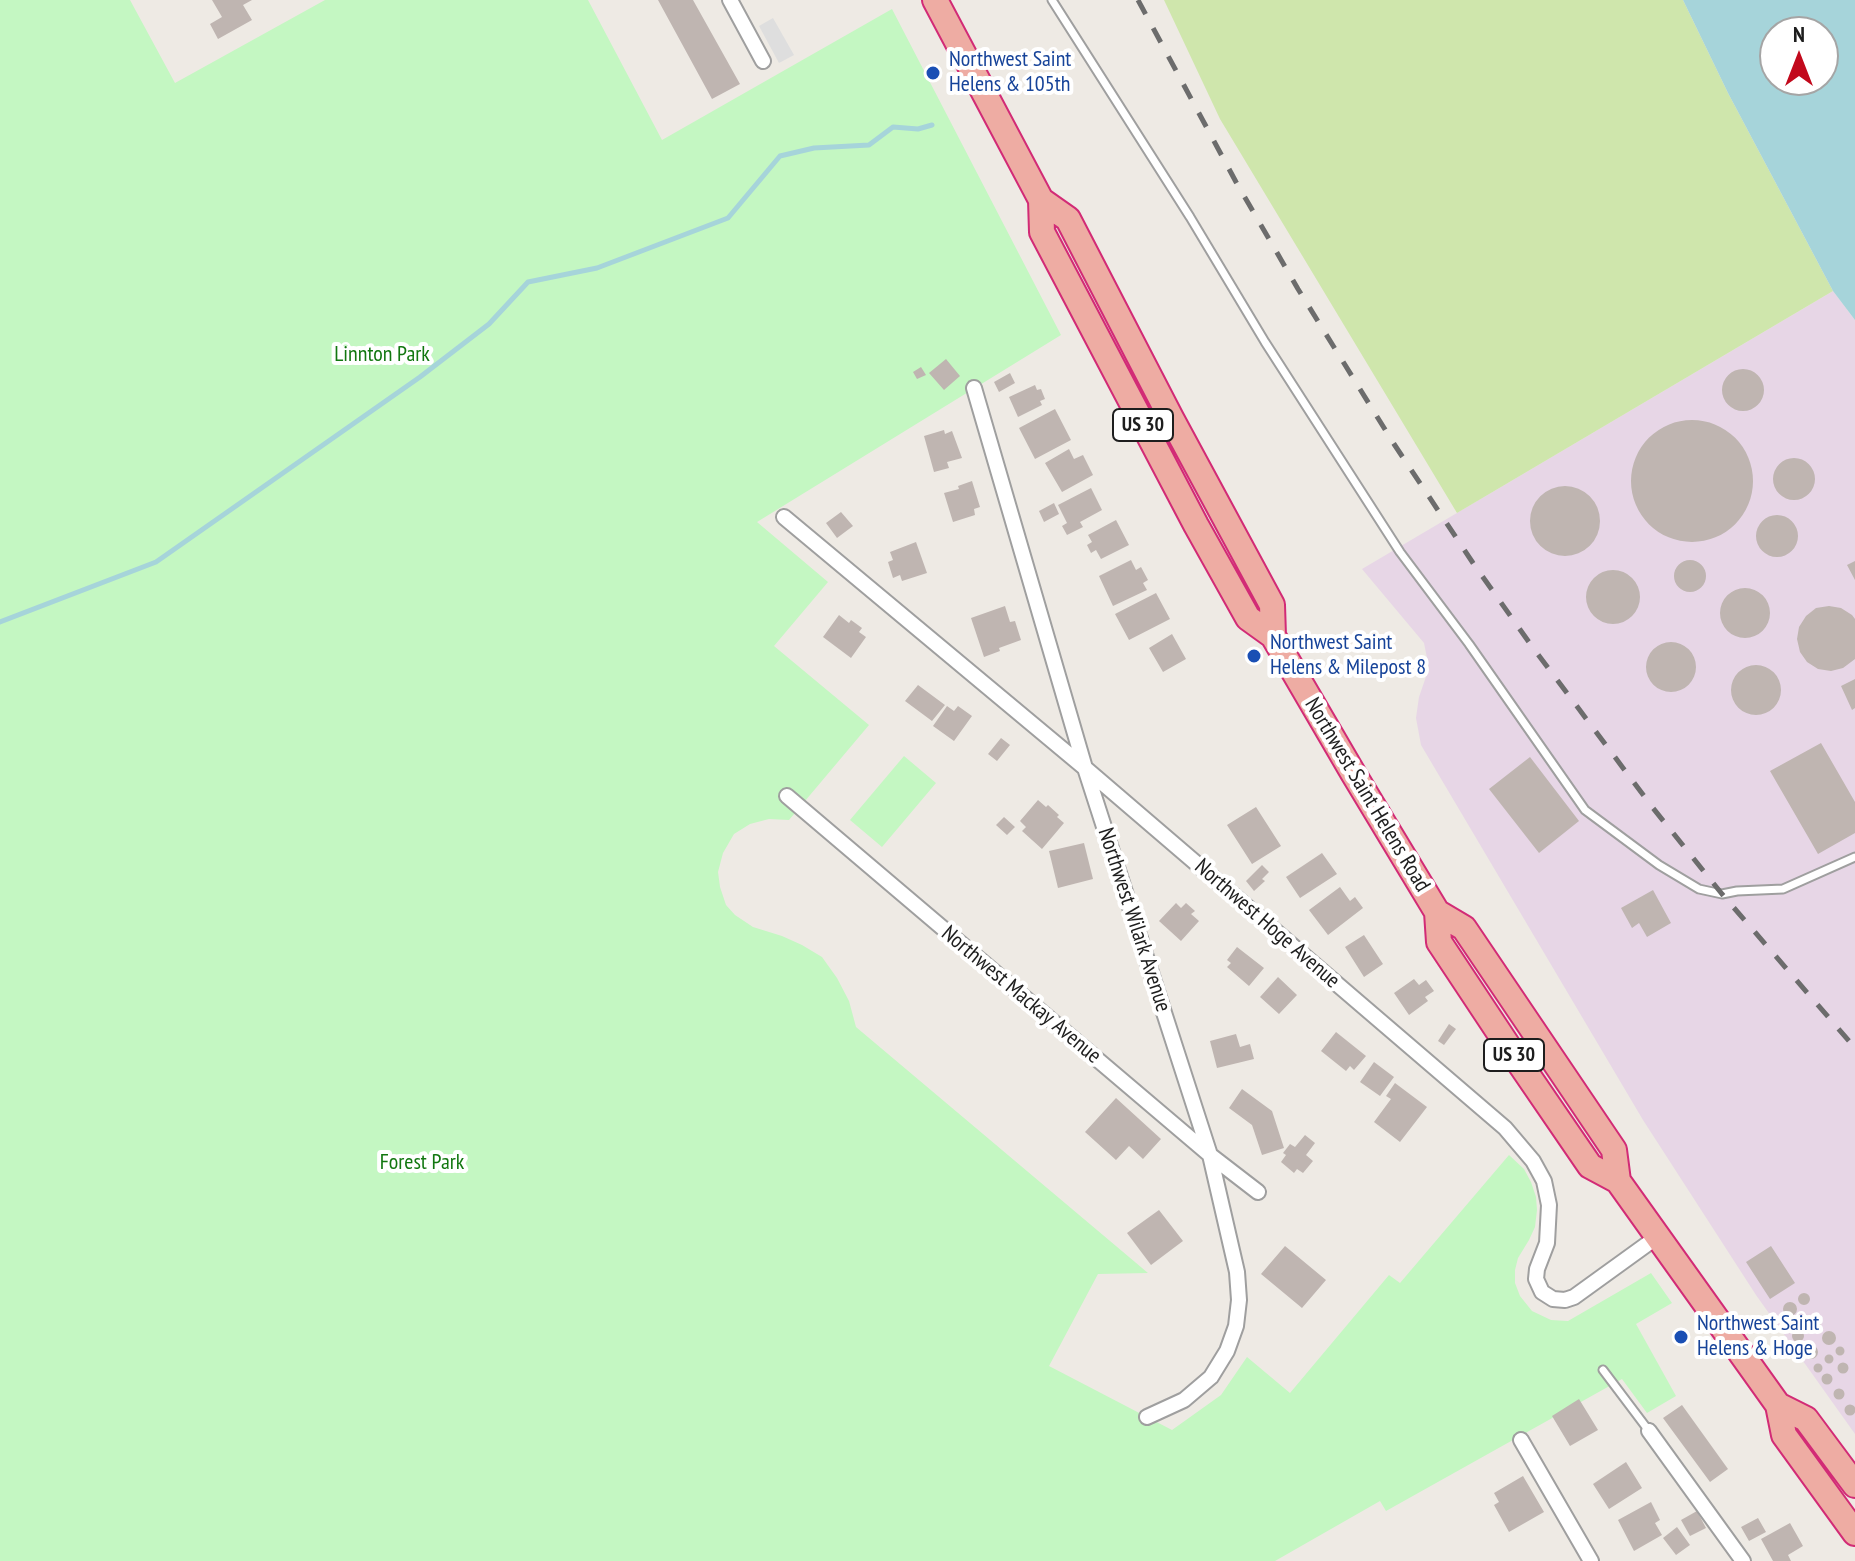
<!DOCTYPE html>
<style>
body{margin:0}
#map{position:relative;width:1855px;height:1561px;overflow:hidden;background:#eeeae4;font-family:"PT Sans Narrow",sans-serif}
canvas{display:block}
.north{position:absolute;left:1759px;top:16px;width:80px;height:80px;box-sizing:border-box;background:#fff;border:2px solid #a5a5a5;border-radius:50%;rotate:0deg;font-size:22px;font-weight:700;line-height:32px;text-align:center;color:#1e1e1e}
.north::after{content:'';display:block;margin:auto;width:28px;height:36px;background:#c2091c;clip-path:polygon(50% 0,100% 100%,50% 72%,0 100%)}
</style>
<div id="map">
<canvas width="1855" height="1561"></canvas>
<div class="north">N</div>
</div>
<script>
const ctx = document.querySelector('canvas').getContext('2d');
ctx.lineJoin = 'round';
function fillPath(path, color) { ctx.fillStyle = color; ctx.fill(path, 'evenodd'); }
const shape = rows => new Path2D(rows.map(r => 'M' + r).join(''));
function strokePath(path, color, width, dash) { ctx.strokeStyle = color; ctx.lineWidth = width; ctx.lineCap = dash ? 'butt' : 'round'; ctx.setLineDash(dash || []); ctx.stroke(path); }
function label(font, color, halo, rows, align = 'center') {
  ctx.font = font + ' "PT Sans Narrow",sans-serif'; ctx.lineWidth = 8; ctx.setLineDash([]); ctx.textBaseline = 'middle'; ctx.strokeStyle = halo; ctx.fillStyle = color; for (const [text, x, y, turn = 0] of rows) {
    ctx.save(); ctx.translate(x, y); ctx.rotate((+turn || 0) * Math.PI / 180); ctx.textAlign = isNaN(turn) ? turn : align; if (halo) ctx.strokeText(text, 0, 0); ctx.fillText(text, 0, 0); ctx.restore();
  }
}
fillPath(shape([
 [1833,291,1855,320,1855,1434,1756,1295,1643,1120,1421,745,1416,718,1419,697,1429,668,1424,643,1362,569]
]), '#e7d6e6');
fillPath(shape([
 [1164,0,1683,0,1728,93,1833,291,1457,513,1220,119]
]), '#cfe6ac');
fillPath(shape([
 [0,0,130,0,175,83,325,0,588,0,662,140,892,9,1061,335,757,522,828,582,774,646,869,725,789,820,769,819,750,824,734,834,723,853,718,872,720,887,726,905,735,915,753,927,782,936,802,945,822,957,837,978,849,1001,856,1027,1148,1273,1098,1274,1049,1366,1172,1430,1221,1395,1247,1357,1290,1393,1389,1275,1400,1283,1509,1155,1524,1169,1531,1182,1536,1197,1537,1210,1535,1227,1529,1240,1518,1258,1515,1270,1515,1283,1520,1296,1532,1311,1551,1320,1568,1321,1651,1273,1672,1303,1636,1324,1676,1396,1647,1413,1622,1379,1386,1511,1380,1501,1275,1561,0,1561],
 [904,756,936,783,882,847,850,820]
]), '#c4f7c2');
fillPath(shape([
 [773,18,794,55,779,63,759,26]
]), '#dedede');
fillPath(shape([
 [1683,0,1855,0,1855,320,1833,291,1728,93],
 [1775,32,1823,32,1823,80,1775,80]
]), '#a6d4da');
strokePath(shape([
 [0,622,156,562,420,377,489,324,528,282,597,268,728,218,780,156,814,148,869,145,893,127,918,129,932,125]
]), '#a6d4da', 5);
fillPath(shape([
 [212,0,252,0,243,5,252,20,218,39,210,24,222,17],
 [658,0,693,0,740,84,712,99],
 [946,359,960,376,944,390,929,373],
 [921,367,926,375,917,379,913,372],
 '1722 390a21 21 0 1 1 42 0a21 21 0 1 1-42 0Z',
 [1010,373,1015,383,999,392,994,382],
 [1035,385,1037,390,1041,389,1045,399,1040,401,1042,405,1018,417,1009,397],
 [1055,409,1071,440,1035,459,1019,428],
 '1631 481a61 61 0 1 1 122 0a61 61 0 1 1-122 0Z',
 [944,430,945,434,952,431,962,458,947,462,949,468,934,472,924,436],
 [1069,449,1074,459,1083,455,1093,475,1062,492,1045,463],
 '1773 479a21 21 0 1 1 42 0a21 21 0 1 1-42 0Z',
 [972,481,980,507,974,509,975,515,953,522,944,493,959,489,958,486],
 '1530 521a35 35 0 1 1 70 0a35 35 0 1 1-70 0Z',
 [1091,488,1102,510,1080,522,1083,527,1067,535,1062,526,1067,523,1058,505],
 [1054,503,1059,514,1044,522,1039,511],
 [841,512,853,526,837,538,826,523],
 '1756 536a21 21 0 1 1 42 0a21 21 0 1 1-42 0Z',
 [1116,520,1129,545,1101,559,1096,550,1091,553,1087,545,1092,542,1088,535],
 [916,542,927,573,902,581,900,575,893,578,888,562,893,560,890,552],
 '1674 576a16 16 0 1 1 32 0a16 16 0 1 1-32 0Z',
 [1131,560,1136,570,1141,567,1148,580,1143,583,1147,590,1113,606,1099,576],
 [1855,561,1855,580,1847,565],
 '1586 597a27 27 0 1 1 54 0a27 27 0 1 1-54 0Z',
 '1720 613a25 25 0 1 1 50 0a25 25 0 1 1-50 0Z',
 [1156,593,1170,619,1129,640,1115,614],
 [1005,606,1010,622,1015,621,1021,640,999,648,1000,651,984,657,971,618],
 [1829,606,1841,608,1852,615,1855,619,1855,659,1843,668,1831,671,1818,669,1807,662,1800,652,1797,639,1799,627,1806,616,1816,608],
 [839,615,849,623,851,620,862,628,859,632,866,637,851,658,823,637],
 [1172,634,1186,659,1163,672,1149,648],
 '1646 667a25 25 0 1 1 50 0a25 25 0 1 1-50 0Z',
 '1731 690a25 25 0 1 1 50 0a25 25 0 1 1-50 0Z',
 [1855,679,1855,708,1852,710,1841,686],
 [918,685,945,705,932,721,905,701],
 [947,706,954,711,958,706,972,716,954,741,933,726],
 [1001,738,1010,745,997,761,988,754],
 [1821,743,1855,802,1855,833,1818,854,1770,771],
 [1530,757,1579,821,1539,853,1489,789],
 [1038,800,1046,807,1048,805,1059,815,1057,817,1064,823,1042,849,1022,831,1026,827,1020,821],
 [1256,807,1281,846,1252,864,1227,825],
 [1004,817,1015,827,1007,835,996,825],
 [1084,843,1093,879,1058,888,1049,851],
 [1322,853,1337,874,1300,898,1286,877],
 [1262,865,1269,872,1262,879,1265,881,1254,891,1246,881],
 [1340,887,1350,901,1355,897,1363,908,1328,935,1309,910],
 [1653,890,1671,923,1647,937,1639,923,1632,928,1621,908],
 [1176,903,1181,908,1186,903,1195,911,1191,914,1199,921,1181,941,1159,921],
 [1364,935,1383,964,1364,977,1345,947],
 [1237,947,1264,968,1249,986,1227,967,1231,963,1227,960],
 [1278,977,1297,995,1279,1014,1260,997],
 [1414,979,1419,985,1426,980,1434,991,1425,997,1428,1001,1409,1015,1394,993],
 [1449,1024,1456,1029,1444,1045,1438,1041],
 [1336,1032,1366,1056,1354,1070,1350,1066,1346,1071,1321,1051],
 [1236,1034,1240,1047,1250,1044,1254,1059,1217,1068,1210,1041],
 [1374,1062,1394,1077,1380,1096,1360,1082],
 [1395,1083,1427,1107,1400,1142,1374,1122,1391,1099,1386,1096],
 [1242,1089,1272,1111,1284,1148,1262,1155,1252,1125,1229,1108],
 [1116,1098,1161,1139,1143,1159,1129,1146,1116,1160,1085,1132],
 [1305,1135,1315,1143,1306,1155,1313,1161,1303,1173,1297,1169,1294,1173,1281,1162,1286,1155,1283,1153,1290,1144,1295,1147],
 [1159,1210,1183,1241,1151,1265,1127,1233],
 [1285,1246,1326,1280,1302,1308,1261,1274],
 [1771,1246,1795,1283,1770,1299,1746,1262],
 '1798 1299a6 6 0 1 1 12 0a6 6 0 1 1-12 0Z',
 '1783 1309a7 7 0 1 1 14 0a7 7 0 1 1-14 0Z',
 '1809 1324a6 6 0 1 1 12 0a6 6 0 1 1-12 0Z',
 '1792 1336a6 6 0 1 1 12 0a6 6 0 1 1-12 0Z',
 '1822 1338a7 7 0 1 1 14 0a7 7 0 1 1-14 0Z',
 '1804 1352a7 7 0 1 1 14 0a7 7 0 1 1-14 0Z',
 '1835.5 1351a4.5 4.5 0 1 1 9 0a4.5 4.5 0 1 1-9 0Z',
 '1824.5 1359a4.5 4.5 0 1 1 9 0a4.5 4.5 0 1 1-9 0Z',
 '1837.5 1368a5.5 5.5 0 1 1 11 0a5.5 5.5 0 1 1-11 0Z',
 '1813.5 1368a4.5 4.5 0 1 1 9 0a4.5 4.5 0 1 1-9 0Z',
 '1821.5 1379a5.5 5.5 0 1 1 11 0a5.5 5.5 0 1 1-11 0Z',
 '1833.5 1394a5.5 5.5 0 1 1 11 0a5.5 5.5 0 1 1-11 0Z',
 [1579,1399,1598,1430,1570,1446,1552,1416],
 '1844.5 1410a5.5 5.5 0 1 1 11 0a5.5 5.5 0 1 1-11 0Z',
 [1682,1405,1728,1469,1710,1482,1663,1418],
 [1626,1462,1642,1488,1609,1509,1593,1484],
 [1523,1476,1544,1512,1509,1532,1494,1505,1499,1502,1494,1493],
 [1651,1502,1660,1520,1655,1523,1662,1535,1634,1551,1618,1520],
 [1697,1511,1706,1528,1690,1536,1681,1520],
 [1758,1518,1766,1532,1749,1541,1741,1527],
 [1790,1523,1803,1546,1788,1555,1791,1561,1773,1561,1761,1539],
 [1677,1527,1690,1545,1676,1555,1663,1538]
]), '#bfb5b1');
const service = shape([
 [1052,0,1190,217,1265,342,1400,552,1469,644,1585,810,1659,865,1699,889,1722,894,1737,891,1783,889,1855,857],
 [1603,1370,1649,1431]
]);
const minor = shape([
 [730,0,763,61],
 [974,388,1085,768,1210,1155,1237,1272,1239,1300,1236,1326,1227,1351,1211,1377,1184,1400,1147,1417],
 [784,517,1085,768,1505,1128,1533,1161,1544,1181,1549,1205,1547,1243,1537,1269,1536,1279,1542,1292,1553,1299,1565,1300,1574,1297,1657,1237],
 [787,796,1210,1155,1258,1192],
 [1649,1431,1743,1561],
 [1521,1440,1591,1561]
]);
const trunk = shape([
 [935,0,1041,200,1068,219,1171,418,1272,605,1273,636],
 [1041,200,1042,232,1196,525,1248,618,1273,636,1353,773,1437,912,1464,928,1614,1150,1618,1181],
 [1437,912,1439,942,1516,1058,1590,1166,1618,1181,1778,1405,1784,1435,1855,1533],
 [1778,1405,1806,1419,1855,1485]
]);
strokePath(service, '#9f9f9f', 11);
strokePath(minor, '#9f9f9f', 18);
strokePath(trunk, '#d22b76', 28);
strokePath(service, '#fff', 7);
strokePath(minor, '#fff', 14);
strokePath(trunk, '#eeaca3', 24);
strokePath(shape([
 [1138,0,1236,182,1298,289,1394,444,1473,563,1531,645,1653,808,1722,894,1855,1048]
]), '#6c6c6c', 5, [16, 16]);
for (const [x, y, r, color] of [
 [933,73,8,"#1a4fb4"],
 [1254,656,8,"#1a4fb4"],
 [1681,1337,8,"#1a4fb4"]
]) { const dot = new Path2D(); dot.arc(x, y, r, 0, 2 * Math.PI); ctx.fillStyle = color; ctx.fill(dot); strokePath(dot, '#fff', 3); }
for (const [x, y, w] of [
 [1143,425,60],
 [1514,1055,60]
]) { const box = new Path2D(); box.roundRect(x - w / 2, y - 16, w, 32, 6); ctx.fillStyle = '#fff'; ctx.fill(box); strokePath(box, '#1e1e1e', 2); }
label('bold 20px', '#1e1e1e', null, [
 ["US 30",1143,425],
 ["US 30",1514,1055]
]);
label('22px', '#164399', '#fff', [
 ["Northwest Saint",949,60],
 ["Helens & 105th",949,85],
 ["Northwest Saint",1270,643],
 ["Helens & Milepost 8",1270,668],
 ["Northwest Saint",1697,1324],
 ["Helens & Hoge",1697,1349]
], 'left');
label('22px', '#127710', '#fff', [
 ["Linnton Park",382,355],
 ["Forest Park",422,1163]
]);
label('22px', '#1e1e1e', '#fff', [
 ["Northwest Saint Helens Road",1367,795,59],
 ["Northwest Wilark Avenue",1134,920,72],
 ["Northwest Hoge Avenue",1267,924,41],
 ["Northwest Mackay Avenue",1021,995,40]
]);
</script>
